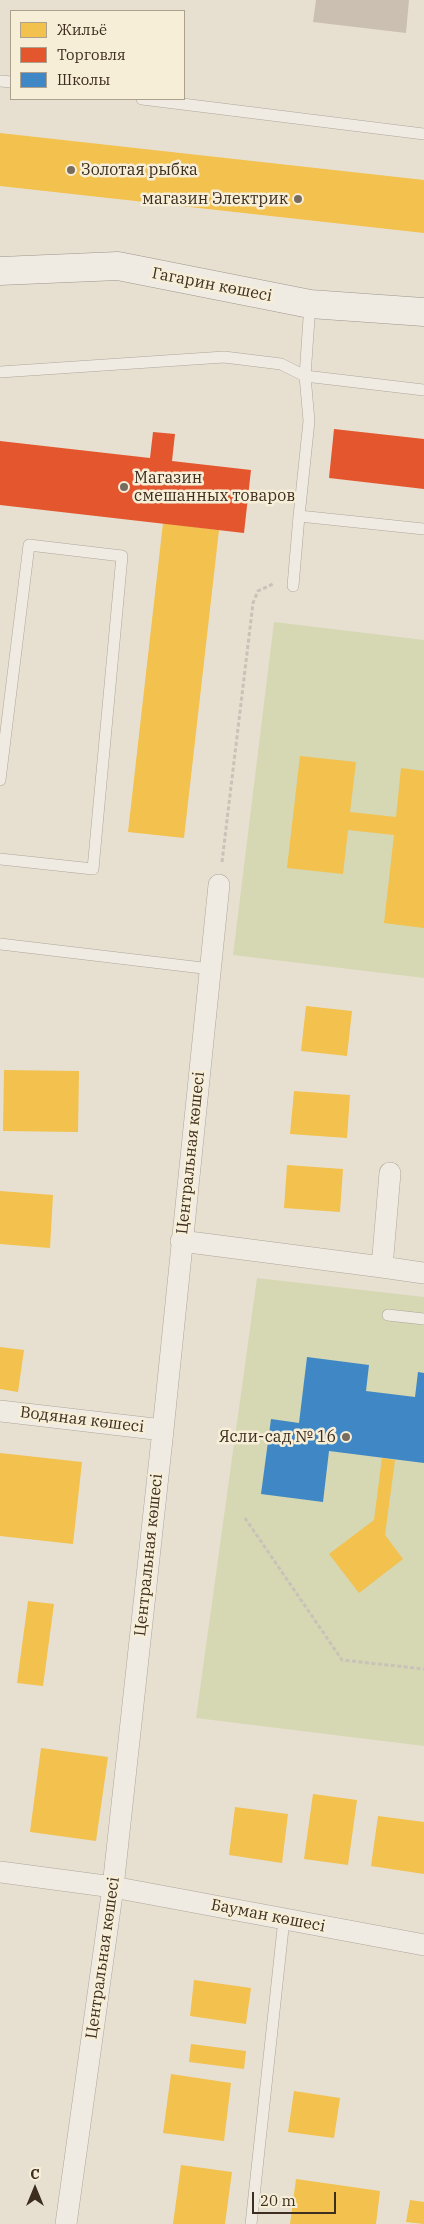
<!DOCTYPE html>
<meta charset="utf-8">
<style>
body{margin:0}
#map{position:relative;width:424px;height:2224px;overflow:hidden;background:#e7e0d1;font-family:"IBM Plex Serif",serif}
canvas{display:block}
.legend{position:absolute;left:10px;top:10px;width:175px;height:90px;box-sizing:border-box;background:#f7eed8;border:1px solid #ada18e;margin:0;padding:6px 9px;list-style:none;font-size:15px;color:#3d2e20}
.legend li{display:flex;align-items:center;gap:10px;height:25px}
.legend b{width:25px;border:1px solid #ada18e}
.north{position:absolute;left:10px;top:2164px;width:50px;height:50px;-webkit-text-stroke:4px #f7eed8;paint-order:stroke;rotate:0deg;font-size:14px;font-weight:700;line-height:20px;text-align:center;color:#3d2e20}
.north::after{content:'';display:block;margin:auto;width:18px;height:22px;background:#3d2e20;clip-path:polygon(50% 0,100% 100%,50% 72%,0 100%)}
.scale{position:absolute;left:252px;top:2192px;width:84px;height:22px;box-sizing:border-box;border:2px solid #3d2e20;border-top:0;padding-left:6px;font-size:15px;line-height:18px;white-space:nowrap;color:#3d2e20;-webkit-text-stroke:4px #f7eed8;paint-order:stroke}
</style>
<div id="map">
<canvas width="424" height="2224"></canvas>
<ul class="legend">
<li><b style="height:14px;background:#f2c14e"></b>Жильё</li>
<li><b style="height:14px;background:#e4572e"></b>Торговля</li>
<li><b style="height:14px;background:#3f88c5"></b>Школы</li>
</ul>
<div class="north">С</div>
<div class="scale">20 m</div>
</div>
<script>
const ctx = document.querySelector('canvas').getContext('2d');
ctx.lineJoin = 'round';
function fillPath(path, color) { ctx.fillStyle = color; ctx.fill(path, 'evenodd'); }
const shape = rows => new Path2D(rows.map(r => 'M' + r).join(''));
function strokePath(path, color, width, dash) { ctx.strokeStyle = color; ctx.lineWidth = width; ctx.lineCap = dash ? 'butt' : 'round'; ctx.setLineDash(dash || []); ctx.stroke(path); }
function label(font, color, halo, rows, align = 'center') {
  ctx.font = font + ' "IBM Plex Serif",serif'; ctx.lineWidth = 5; ctx.setLineDash([]); ctx.textBaseline = 'middle'; ctx.strokeStyle = halo; ctx.fillStyle = color; for (const [text, x, y, turn = 0] of rows) {
    ctx.save(); ctx.translate(x, y); ctx.rotate((+turn || 0) * Math.PI / 180); ctx.textAlign = isNaN(turn) ? turn : align; if (halo) ctx.strokeText(text, 0, 0); ctx.fillText(text, 0, 0); ctx.restore();
  }
}
fillPath(shape([
 [274,622,424,640,424,978,233,955],
 [257,1278,424,1297,424,1746,196,1718]
]), '#d6d7b3');
fillPath(shape([
 [0,133,424,180,424,233,0,186],
 [163,523,219,530,184,838,128,832],
 [300,756,356,762,350,812,396,817,401,768,424,771,424,928,384,923,394,835,348,830,343,874,287,868],
 [306,1006,352,1011,347,1056,301,1051],
 [4,1070,79,1071,78,1132,3,1131],
 [294,1091,350,1095,347,1138,290,1134],
 [287,1165,343,1169,340,1212,284,1208],
 [0,1191,53,1195,50,1248,0,1244],
 [0,1347,24,1350,18,1392,0,1389],
 [0,1453,82,1462,73,1544,0,1536],
 [382,1458,395,1460,385,1535,403,1559,359,1593,329,1554,374,1520],
 [28,1601,54,1604,43,1686,17,1683],
 [41,1748,108,1757,96,1841,30,1832],
 [313,1794,357,1800,348,1865,304,1859],
 [235,1807,288,1814,282,1863,229,1855],
 [378,1816,424,1822,424,1874,371,1866],
 [194,1980,251,1988,246,2024,190,2016],
 [191,2044,246,2051,244,2069,189,2062],
 [171,2074,231,2083,224,2141,163,2133],
 [294,2091,340,2098,334,2138,288,2132],
 [181,2165,232,2172,225,2224,173,2224],
 [296,2179,380,2191,376,2224,290,2224],
 [410,2200,424,2202,424,2224,406,2222]
]), '#f2c14e');
fillPath(shape([
 [334,429,424,439,424,489,329,478],
 [153,432,175,434,172,461,251,470,244,533,0,505,0,441,150,458]
]), '#e4572e');
fillPath(shape([
 [307,1357,369,1365,366,1391,415,1397,418,1372,424,1373,424,1463,329,1451,323,1502,261,1494,271,1419,299,1423]
]), '#3f88c5');
fillPath(shape([
 [316,0,409,0,406,33,313,22]
]), '#cbbfb2');
const lane = shape([
 [0,81,11,82],
 [142,99,424,134],
 [310,304,305,376,309,421,299,516,424,529],
 [0,372,224,357,281,364,305,376,424,390],
 [293,586,299,516],
 [0,780,29,545,122,556,93,869,0,859],
 [0,944,211,969],
 [388,1315,424,1319],
 [251,2224,284,1919]
]);
const street = shape([
 [181,1241,382,1267,390,1173],
 [382,1267,424,1273],
 [0,1411,163,1430],
 [0,1872,113,1887,424,1945],
 [66,2224,113,1887,163,1430,219,885]
]);
const secondary = shape([
 [0,271,118,266,310,304,424,312]
]);
strokePath(lane, '#ada599', 12);
strokePath(street, '#ada599', 22);
strokePath(secondary, '#9c958a', 29);
strokePath(shape([
 [222,862,253,603,258,591,273,584],
 [245,1518,342,1660,424,1669]
]), '#c8c2b9', 3, [4, 2.5]);
strokePath(lane, '#efebe3', 11);
strokePath(street, '#efebe3', 21);
strokePath(secondary, '#efebe3', 28);
for (const [x, y, r, color] of [
 [71,170,5,"#786c5e"],
 [298,199,5,"#786c5e"],
 [124,487,5,"#786c5e"],
 [346,1437,5,"#786c5e"]
]) { const dot = new Path2D(); dot.arc(x, y, r, 0, 2 * Math.PI); ctx.fillStyle = color; ctx.fill(dot); strokePath(dot, '#f7eed8', 2); }
label('16px', '#3d2e20', '#f7eed8', [
 ["Золотая рыбка",81,170],
 ["магазин Электрик",288,199,"right"],
 ["Магазин",134,478],
 ["смешанных товаров",134,496],
 ["Ясли-сад № 16",336,1437,"right"]
], 'left');
label('16px', '#3d2e20', '#f7eed8', [
 ["Гагарин көшесі",212,285,11],
 ["Центральная көшесі",191,1153,-84],
 ["Водяная көшесі",82,1420,7],
 ["Центральная көшесі",149,1555,-84],
 ["Бауман көшесі",268,1916,11],
 ["Центральная көшесі",103,1958,-82]
]);
</script>
